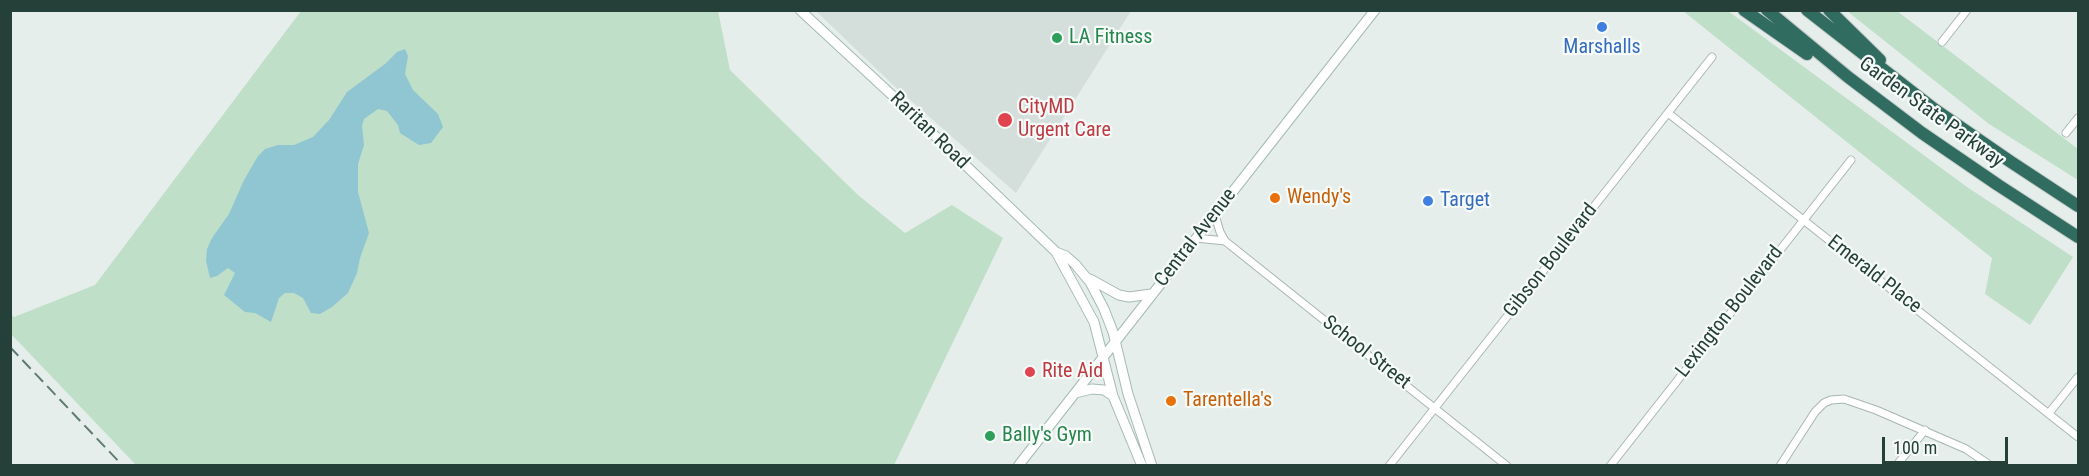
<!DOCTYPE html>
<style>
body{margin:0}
#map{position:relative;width:2089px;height:476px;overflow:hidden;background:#e6eeeb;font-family:"Roboto Condensed",sans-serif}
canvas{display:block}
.frame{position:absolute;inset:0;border:12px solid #254039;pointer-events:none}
.scale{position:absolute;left:1882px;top:437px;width:126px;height:27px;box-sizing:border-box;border:3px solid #254039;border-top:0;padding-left:8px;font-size:18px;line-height:21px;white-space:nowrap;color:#254039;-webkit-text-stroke:4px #f6fbf9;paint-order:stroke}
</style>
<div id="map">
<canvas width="2089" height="476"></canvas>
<div class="frame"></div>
<div class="scale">100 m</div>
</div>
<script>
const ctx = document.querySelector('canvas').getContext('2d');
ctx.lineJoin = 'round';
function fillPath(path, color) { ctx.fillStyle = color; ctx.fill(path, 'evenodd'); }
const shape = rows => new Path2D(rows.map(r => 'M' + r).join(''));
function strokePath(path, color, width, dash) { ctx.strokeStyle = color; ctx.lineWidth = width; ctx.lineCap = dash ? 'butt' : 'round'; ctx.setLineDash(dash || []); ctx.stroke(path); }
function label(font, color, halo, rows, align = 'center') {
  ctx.font = font + ' "Roboto Condensed",sans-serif'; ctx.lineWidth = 4.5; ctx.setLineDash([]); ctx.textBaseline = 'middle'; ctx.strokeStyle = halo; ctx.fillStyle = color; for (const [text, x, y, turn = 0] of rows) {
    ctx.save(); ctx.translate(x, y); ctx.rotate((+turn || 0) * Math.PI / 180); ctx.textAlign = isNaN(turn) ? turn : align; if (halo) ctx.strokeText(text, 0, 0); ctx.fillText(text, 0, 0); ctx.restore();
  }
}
fillPath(shape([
 [816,11,1131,11,1016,193,891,83]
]), '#d4deda');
fillPath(shape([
 [301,11,718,11,730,70,858,195,905,233,952,205,1003,238,894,465,136,465,11,334,10,314,14,317,95,285],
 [1683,11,1728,11,1967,187,2073,257,2030,325,1985,294,1992,258],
 [1847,11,1897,11,2078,149,2078,180,1989,124]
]), '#bfdfc8');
fillPath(shape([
 [405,49,408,56,405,74,413,90,438,114,443,127,431,143,419,145,400,133,398,125,387,111,378,109,364,119,362,126,364,145,358,164,358,192,369,233,360,258,357,273,348,293,332,307,320,314,311,313,303,298,294,293,285,293,279,298,271,322,255,313,245,312,224,295,235,273,228,268,217,276,210,278,206,261,207,249,212,238,229,214,244,180,258,156,265,149,278,145,294,145,313,137,329,120,347,92,385,64,397,52]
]), '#90c6d1');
const street = shape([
 [1942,42,1967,10],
 [1668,113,2078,437],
 [2066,133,2078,118],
 [1215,215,1220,232,1225,241,1507,466],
 [1196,238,1225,241],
 [2049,413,2078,377],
 [1389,466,1712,57],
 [1610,466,1851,160],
 [1780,466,1815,412,1824,403,1831,400,1844,399,1876,410,1966,449,1991,466],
 [1896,466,1925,430]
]);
const secondary = shape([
 [800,10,907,109,1056,252,1094,322,1113,396,1142,466],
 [1056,252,1066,256,1075,264,1090,282,1104,309,1113,332,1128,394,1152,466],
 [1090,279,1119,295,1129,297,1151,294],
 [1075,393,1092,389,1104,390,1113,396],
 [1018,466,1375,10]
]);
const highway = shape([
 [1744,10,1807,54],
 [1767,10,1848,77,1922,133,1998,185,2078,237],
 [1807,10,1934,109,2011,162,2078,206],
 [1829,10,1880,60]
]);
strokePath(street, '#a8b6b2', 9);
strokePath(secondary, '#a4bab3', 11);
strokePath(highway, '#c2cac8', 14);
strokePath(street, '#fff', 7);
strokePath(secondary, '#fff', 9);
strokePath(highway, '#316c61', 12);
strokePath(shape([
 [10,347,123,466]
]), '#607b74', 2, [12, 6]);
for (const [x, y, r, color] of [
 [1602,27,6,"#3f7fe0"],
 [1057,38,6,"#2e9e5b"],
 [1005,120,8,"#e0444e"],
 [1275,198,6,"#e8710a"],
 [1428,201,6,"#3f7fe0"],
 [1030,372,6,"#e0444e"],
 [1171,401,6,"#e8710a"],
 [990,436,6,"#2e9e5b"]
]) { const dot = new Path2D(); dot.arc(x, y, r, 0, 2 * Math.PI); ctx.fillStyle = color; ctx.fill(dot); strokePath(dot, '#f6fbf9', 2); }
label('20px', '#27864d', '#f6fbf9', [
 ["LA Fitness",1069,38],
 ["Bally's Gym",1002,436]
], 'left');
label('20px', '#366cbe', '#f6fbf9', [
 ["Marshalls",1602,48],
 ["Target",1440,201,"left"]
]);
label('20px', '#be3a42', '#f6fbf9', [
 ["CityMD",1018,108],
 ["Urgent Care",1018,131],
 ["Rite Aid",1042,372]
], 'left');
label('20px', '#254039', '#f6fbf9', [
 ["Garden State Parkway",1931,113,36],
 ["Raritan Road",929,131,44],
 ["Central Avenue",1196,238,-52],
 ["Gibson Boulevard",1551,261,-52],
 ["Emerald Place",1874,275,38],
 ["Lexington Boulevard",1730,312,-52],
 ["School Street",1366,353,38]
]);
label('20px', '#c56008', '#f6fbf9', [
 ["Wendy's",1287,198],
 ["Tarentella's",1183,401]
], 'left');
</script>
